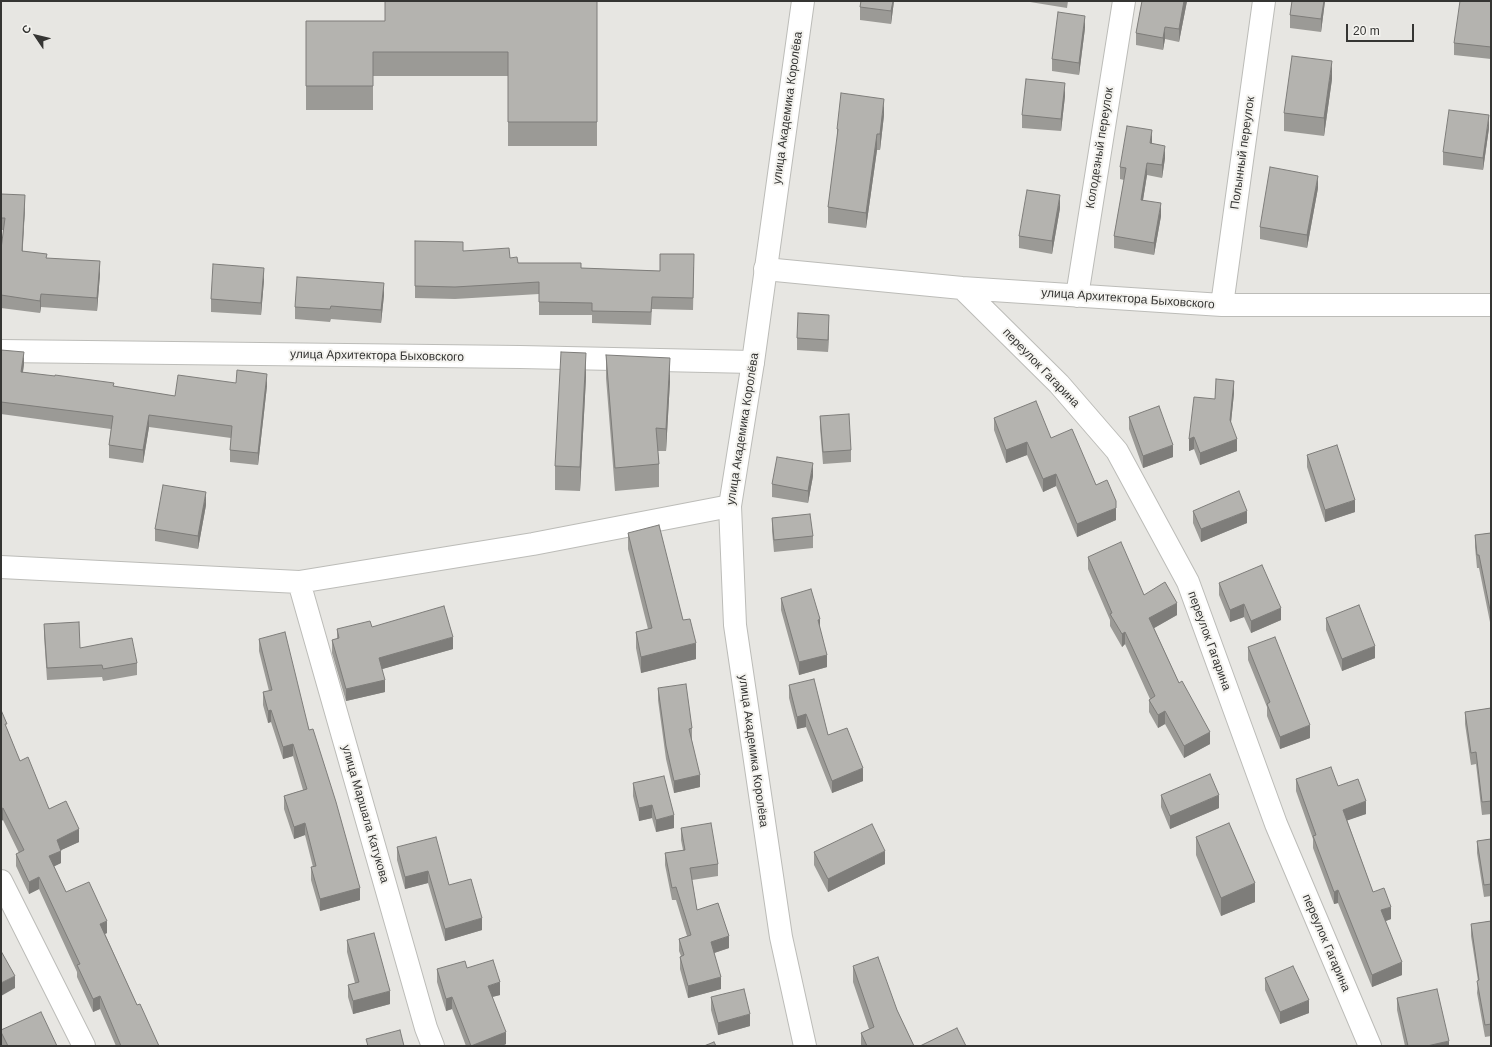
<!DOCTYPE html>
<meta charset="utf-8">
<style>
body{margin:0}
#map{position:relative;width:1492px;height:1047px;overflow:hidden;background:#e7e6e2;font-family:Helvetica,sans-serif}
canvas{display:block}
.frame{position:absolute;inset:0;border:2px solid #353533;pointer-events:none}
.north{position:absolute;left:16px;top:16px;width:40px;height:40px;-webkit-text-stroke:3px #f4f3ef;paint-order:stroke;rotate:305deg;font-size:11px;font-weight:700;line-height:16px;text-align:center;color:#353533}
.north::after{content:'';display:block;margin:auto;width:14px;height:18px;background:#353533;clip-path:polygon(50% 0,100% 100%,50% 72%,0 100%)}
.scale{position:absolute;left:1346px;top:24px;width:68px;height:18px;box-sizing:border-box;border:2px solid #353533;border-top:0;padding-left:5px;font-size:12px;line-height:14px;white-space:nowrap;color:#353533;-webkit-text-stroke:3px #f4f3ef;paint-order:stroke}
</style>
<div id="map">
<canvas width="1492" height="1047"></canvas>
<div class="frame"></div>
<div class="north">С</div>
<div class="scale">20 m</div>
</div>
<script>
const ctx = document.querySelector('canvas').getContext('2d');
ctx.lineJoin = 'round';
const shape = rows => new Path2D(rows.map(r => 'M' + r).join(''));
function strokePath(path, color, width, dash) { ctx.strokeStyle = color; ctx.lineWidth = width; ctx.lineCap = dash ? 'butt' : 'round'; ctx.setLineDash(dash || []); ctx.stroke(path); }
function fillPath(path, color) { ctx.fillStyle = color; ctx.fill(path, 'evenodd'); }
function label(font, color, halo, rows, align = 'center') {
  ctx.font = font + ' Helvetica,sans-serif'; ctx.lineWidth = 4; ctx.setLineDash([]); ctx.textBaseline = 'middle'; ctx.strokeStyle = halo; ctx.fillStyle = color; for (const [text, x, y, turn = 0] of rows) {
    ctx.save(); ctx.translate(x, y); ctx.rotate((+turn || 0) * Math.PI / 180); ctx.textAlign = isNaN(turn) ? turn : align; if (halo) ctx.strokeText(text, 0, 0); ctx.fillText(text, 0, 0); ctx.restore();
  }
}
const street = shape([
 [765,269,962,288,1222,305,1491,305],
 [962,288,1059,384,1117,451,1188,582,1276,824,1370,1046],
 [1077,296,1124,1],
 [1222,305,1264,1],
 [1,351,520,357,753,362],
 [1,567,299,582,533,544,730,506],
 [299,582,426,1028,433,1046],
 [1,881,84,1046]
]);
const secondary = shape([
 [803,1,753,362,730,506,735,625,781,937,805,1046]
]);
strokePath(street, '#bcbcb8', 24);
strokePath(secondary, '#bcbcb8', 24);
strokePath(street, '#fff', 22);
strokePath(secondary, '#fff', 22);
fillPath(shape([
 [597,1,597,146,508,146,508,76,373,76,373,110,306,110,306,21,385,21],
 [861,1,894,1,891,24,860,20,860,7],
 [1030,1,1068,1,1067,8,1030,2],
 [1142,1,1187,1,1179,42,1165,39,1163,50,1136,45,1136,33],
 [1292,1,1325,1,1321,32,1290,28,1290,15],
 [1491,1,1491,59,1454,55,1454,43],
 [1085,28,1079,75,1052,71,1052,59],
 [1332,79,1324,136,1284,131,1284,113],
 [1065,96,1061,131,1022,128,1022,115],
 [884,115,880,150,877,150,866,228,828,223,828,207,837,142,837,129],
 [1489,128,1483,170,1443,165,1443,152],
 [1151,143,1165,158,1162,178,1147,175,1143,200,1161,216,1154,255,1114,248,1114,236,1124,180,1120,179,1120,167],
 [1318,188,1307,248,1260,239,1260,227],
 [1,194,25,208,22,251,47,258,100,274,97,311,41,307,40,313,1,308,1,249,4,230,1,230],
 [1060,208,1052,254,1019,248,1019,236],
 [415,241,463,251,510,258,518,263,581,268,660,271,694,267,693,310,652,309,651,325,592,323,592,315,539,315,539,294,455,299,415,298],
 [264,280,261,315,211,312,211,299],
 [384,295,381,323,331,319,330,322,295,319,295,307],
 [829,328,828,352,797,350,797,338],
 [1,350,24,364,23,372,175,396,236,383,267,386,258,465,230,462,230,450,231,438,149,427,143,463,109,458,109,445,111,429,1,414],
 [606,355,670,381,666,451,658,451,659,464,659,487,615,491,606,378],
 [586,377,580,491,555,490,555,466],
 [1234,393,1231,422,1237,451,1200,465,1194,449,1189,451,1189,439,1215,399],
 [820,416,851,450,851,462,823,464,820,428],
 [1129,417,1173,457,1143,468,1129,429],
 [994,418,1051,438,1096,485,1116,520,1077,537,1056,486,1043,492,1027,455,1006,463,994,430],
 [1307,455,1355,512,1325,522,1307,467],
 [813,476,808,503,772,497,772,484],
 [206,505,198,549,155,541,155,529],
 [1193,511,1247,523,1201,542,1193,523],
 [772,518,813,536,813,548,774,552,772,531],
 [628,533,683,620,696,659,641,673,636,648,636,632,648,629,628,549],
 [1491,533,1491,627,1479,568,1477,568,1475,547,1475,535],
 [1088,557,1144,595,1177,615,1154,628,1179,683,1210,744,1184,758,1165,724,1158,728,1149,712,1149,700,1150,699,1125,644,1122,647,1110,626,1110,620,1088,569],
 [1219,583,1281,620,1251,633,1244,617,1230,622,1219,595],
 [781,598,820,628,827,667,799,675,781,610],
 [1326,618,1375,658,1342,671,1326,630],
 [44,624,80,648,137,663,137,675,103,681,102,677,47,680,44,636],
 [372,627,453,649,382,669,385,692,346,701,332,653,332,640,337,639,337,629],
 [259,639,309,730,360,900,320,911,311,880,311,867,313,867,305,835,294,839,284,809,284,796,303,790,293,756,283,759,271,722,268,723,263,705,263,692,269,691,259,651],
 [1248,647,1310,738,1280,749,1267,716,1267,707,1248,660],
 [789,685,863,781,832,793,806,727,797,729,789,698],
 [658,688,692,728,692,741,700,787,674,793,666,759,658,700],
 [1491,708,1491,814,1482,815,1476,764,1471,765,1465,724,1465,712],
 [7,729,20,761,49,809,79,842,61,850,61,863,54,866,66,892,107,933,105,934,137,1005,159,1046,116,1046,100,1009,93,1012,77,977,77,972,39,889,29,894,16,866,16,854,19,853,3,820,1,821],
 [1296,779,1338,786,1366,814,1347,820,1373,892,1391,919,1385,921,1402,975,1372,987,1338,903,1334,904,1313,848,1313,839,1296,791],
 [633,783,674,828,656,832,652,818,639,821,633,796],
 [1161,795,1219,808,1170,829,1161,807],
 [681,828,718,864,718,876,692,880,697,910,729,948,714,953,721,989,688,998,680,969,680,957,681,956,679,951,679,939,687,936,676,900,672,900,665,865,665,853,683,850,681,840],
 [1196,837,1255,902,1221,916,1196,855],
 [1491,839,1491,896,1484,897,1477,853,1477,841],
 [397,847,449,885,482,930,445,941,428,883,405,889,397,860],
 [814,852,885,864,828,892,814,865],
 [1491,921,1491,1036,1485,1037,1477,993,1478,981,1471,936,1471,924],
 [347,940,390,1004,353,1014,348,997,348,985,355,983,347,952],
 [853,966,897,1010,914,1046,861,1046,861,1033,869,1029,853,982],
 [467,968,500,995,492,997,506,1044,502,1046,466,1046,452,1009,446,1011,437,982,437,969],
 [1265,978,1309,1013,1280,1024,1265,990],
 [711,997,750,1026,718,1035,711,1010],
 [1397,998,1449,1046,1405,1046,1397,1010],
 [1,1030,57,1046,2,1046,1,1044]
]), '#9b9a96');
fillPath(shape([
 [893,1,894,1,891,24,891,11],
 [1184,1,1187,1,1179,42,1179,29],
 [1324,1,1325,1,1321,32,1321,19],
 [1085,16,1085,28,1079,75,1079,63],
 [1165,27,1165,39,1163,50,1163,38],
 [1332,61,1332,79,1324,136,1324,118],
 [1065,83,1065,96,1061,131,1061,119],
 [884,99,884,115,880,150,880,134],
 [1489,115,1489,128,1483,170,1483,158],
 [1152,130,1152,143,1150,155,1150,143],
 [877,134,877,150,866,228,866,213],
 [1165,146,1165,158,1162,178,1162,165],
 [1147,163,1147,175,1141,212,1141,200],
 [1318,176,1318,188,1307,248,1307,235],
 [25,195,25,208,22,263,22,251],
 [1060,195,1060,208,1052,254,1052,241],
 [1161,203,1161,216,1154,255,1154,243],
 [100,261,100,274,97,311,97,298],
 [264,268,264,280,261,315,261,303],
 [384,283,384,295,381,323,381,310],
 [41,294,41,307,40,313,40,301],
 [829,315,829,328,828,352,828,340],
 [24,352,24,364,21,384,21,372],
 [586,353,586,377,580,491,580,467],
 [670,358,670,381,666,451,666,429],
 [267,374,267,386,258,465,258,453],
 [1234,381,1234,393,1230,432,1230,420],
 [149,415,149,427,143,463,143,450],
 [1194,437,1194,449,1189,451,1189,439],
 [1237,439,1237,451,1200,465,1200,453],
 [1027,442,1027,455,1006,463,1006,450],
 [1173,445,1173,457,1143,468,1143,456],
 [813,463,813,476,808,503,808,491],
 [1056,474,1056,486,1043,492,1043,479],
 [206,492,206,505,198,549,198,536],
 [1355,500,1355,512,1325,522,1325,510],
 [1116,508,1116,520,1077,537,1077,524],
 [1247,511,1247,523,1201,542,1201,529],
 [1177,603,1177,615,1149,631,1149,618],
 [1244,604,1244,617,1230,622,1230,610],
 [1281,608,1281,620,1251,633,1251,621],
 [820,619,820,632,818,620],
 [1125,632,1125,644,1122,647,1122,634],
 [453,637,453,649,379,670,379,658],
 [696,643,696,659,641,673,641,657],
 [1375,646,1375,658,1342,671,1342,659],
 [827,655,827,667,799,675,799,662],
 [385,680,385,692,346,701,346,689],
 [271,710,271,722,268,723,268,711],
 [1165,711,1165,724,1158,728,1158,715],
 [806,714,806,727,797,729,797,717],
 [1310,725,1310,738,1280,749,1280,737],
 [1210,732,1210,744,1184,758,1184,746],
 [293,744,293,756,283,759,283,747],
 [863,768,863,781,832,793,832,781],
 [700,775,700,787,674,793,674,781],
 [1219,795,1219,808,1170,829,1170,816],
 [1366,801,1366,814,1343,822,1343,810],
 [652,805,652,818,639,821,639,808],
 [3,808,3,820,1,821,1,809],
 [674,815,674,828,656,832,656,820],
 [305,823,305,835,294,839,294,827],
 [79,829,79,842,57,852,57,840],
 [61,851,61,863,49,869,49,856],
 [885,851,885,864,828,892,828,879],
 [428,871,428,883,405,889,405,877],
 [39,877,39,889,29,894,29,882],
 [1255,883,1255,902,1221,916,1221,898],
 [360,888,360,900,320,911,320,899],
 [1338,890,1338,903,1334,904,1334,892],
 [1391,907,1391,919,1381,923,1381,910],
 [482,918,482,930,445,941,445,929],
 [107,921,107,933,100,936,100,924],
 [729,936,729,948,711,954,711,942],
 [1402,962,1402,975,1372,987,1372,975],
 [15,976,15,988,1,996,1,983],
 [721,977,721,989,688,998,688,986],
 [500,982,500,995,488,998,488,986],
 [390,991,390,1004,353,1014,353,1001],
 [100,996,100,1009,93,1012,93,999],
 [452,997,452,1009,446,1011,446,999],
 [1309,1000,1309,1013,1280,1024,1280,1012],
 [750,1014,750,1026,718,1035,718,1023],
 [506,1032,506,1044,502,1046,471,1046],
 [1449,1041,1449,1046,1427,1046]
]), '#7e7d7a');
const building = shape([
 [385,1,597,1,597,122,508,122,508,52,373,52,373,86,306,86,306,21,385,21,385,1],
 [861,1,893,1,891,11,860,7,861,1],
 [1142,1,1184,1,1179,29,1165,27,1163,38,1136,33,1142,1],
 [1292,1,1324,1,1321,19,1290,15,1292,1],
 [1460,1,1491,1,1491,47,1454,43,1460,1],
 [1058,12,1085,16,1079,63,1052,59,1058,12],
 [1292,56,1332,61,1324,118,1284,113,1292,56],
 [1026,79,1065,83,1061,119,1022,115,1026,79],
 [841,93,884,99,880,134,877,134,866,213,828,207,838,129,837,129,841,93],
 [1449,110,1489,115,1483,158,1443,152,1449,110],
 [1127,126,1152,130,1150,143,1165,146,1162,165,1147,163,1141,200,1161,203,1154,243,1114,236,1126,168,1120,167,1127,126],
 [1270,167,1318,176,1307,235,1260,227,1270,167],
 [1027,190,1060,195,1052,241,1019,236,1027,190],
 [1,194,25,195,22,251,47,254,46,258,100,261,97,298,41,294,40,301,1,295,1,249,5,218,1,218,1,194],
 [415,241,463,242,463,251,509,248,510,258,517,257,518,263,581,263,581,268,660,271,660,254,694,254,693,298,652,297,651,312,592,311,592,303,539,302,539,282,455,287,415,286,415,241],
 [213,264,264,268,261,303,211,299,213,264],
 [297,277,384,283,381,310,331,306,330,309,295,307,297,277],
 [798,313,829,315,828,340,797,338,798,313],
 [1,350,24,352,21,372,55,376,55,375,114,383,113,386,175,396,178,375,236,383,237,370,267,374,258,453,230,450,232,426,149,415,143,450,109,445,113,416,1,402,1,350],
 [561,352,586,353,580,467,555,466,561,352],
 [606,355,670,358,666,429,656,428,659,464,615,468,606,355],
 [1216,379,1234,381,1230,420,1237,439,1200,453,1194,437,1189,439,1194,397,1215,399,1216,379],
 [1036,401,1051,438,1072,429,1096,485,1107,480,1116,501,1116,508,1077,524,1056,474,1043,479,1027,442,1006,450,994,418,1036,401],
 [1159,406,1173,445,1143,456,1129,417,1159,406],
 [849,414,851,450,823,452,820,416,849,414],
 [1337,445,1355,500,1325,510,1307,455,1337,445],
 [777,457,813,463,808,491,772,484,777,457],
 [163,485,206,492,198,536,155,529,163,485],
 [1239,491,1247,511,1201,529,1193,511,1239,491],
 [810,514,813,536,774,540,772,518,810,514],
 [659,525,683,620,690,619,696,643,641,657,636,632,652,628,628,533,659,525],
 [1491,533,1491,615,1479,555,1477,555,1475,535,1491,533],
 [1121,542,1144,595,1165,582,1177,603,1149,618,1179,683,1182,681,1210,732,1184,746,1165,711,1158,715,1149,700,1155,696,1125,632,1122,634,1110,614,1112,613,1088,557,1121,542],
 [1262,565,1281,608,1251,621,1244,604,1230,610,1219,583,1262,565],
 [811,589,820,619,818,620,827,655,799,662,781,598,811,589],
 [1359,605,1375,646,1342,659,1326,618,1359,605],
 [444,606,453,637,379,658,385,680,346,689,332,640,339,638,337,629,370,621,372,627,444,606],
 [79,622,80,648,132,638,137,663,103,669,102,665,47,668,44,624,79,622],
 [285,632,309,730,313,729,336,802,360,888,320,899,311,867,316,866,305,823,294,827,284,796,307,789,293,744,283,747,271,710,268,711,263,692,272,690,259,639,285,632],
 [1275,637,1310,725,1280,737,1267,704,1270,702,1248,647,1275,637],
 [814,679,828,735,847,728,863,768,832,781,806,714,797,717,789,685,814,679],
 [686,684,692,728,689,729,700,775,674,781,666,746,658,688,686,684],
 [1491,708,1491,801,1482,802,1476,752,1471,753,1465,712,1491,708],
 [1,710,7,724,5,724,20,761,28,757,49,809,66,801,79,829,57,840,61,851,49,856,66,892,89,882,107,921,100,924,137,1005,140,1004,159,1046,121,1046,100,996,93,999,77,965,80,964,39,877,29,882,16,854,24,850,3,808,1,809,1,710],
 [1331,767,1338,786,1358,779,1366,801,1343,810,1373,892,1384,888,1391,907,1381,910,1402,962,1372,975,1338,890,1334,892,1313,836,1316,835,1296,779,1331,767],
 [1210,774,1219,795,1170,816,1161,795,1210,774],
 [664,776,674,815,656,820,652,805,639,808,633,783,664,776],
 [711,823,718,864,690,868,697,910,718,903,729,936,711,942,721,977,688,986,680,957,684,955,679,939,691,935,676,887,672,888,665,853,685,850,681,828,711,823],
 [1229,823,1255,883,1221,898,1196,837,1229,823],
 [872,824,885,851,828,879,814,852,872,824],
 [436,837,449,885,471,879,482,918,445,929,428,871,405,877,397,847,436,837],
 [1491,839,1491,884,1484,885,1477,841,1491,839],
 [1491,921,1491,1024,1485,1025,1477,981,1479,980,1471,924,1491,921],
 [374,933,390,991,353,1001,348,985,359,982,347,940,374,933],
 [1,951,15,976,1,983,1,951],
 [878,957,897,1010,914,1046,867,1046,861,1033,874,1027,853,966,878,957],
 [493,960,500,982,488,986,506,1032,471,1046,452,997,446,999,437,969,465,961,467,968,493,960],
 [1293,966,1309,1000,1280,1012,1265,978,1293,966],
 [744,989,750,1014,718,1023,711,997,744,989],
 [1437,989,1449,1041,1427,1046,1408,1046,1397,998,1437,989],
 [41,1012,57,1046,8,1046,1,1032,1,1030,41,1012],
 [957,1028,966,1046,920,1046,957,1028],
 [400,1030,404,1046,368,1046,366,1039,400,1030],
 [714,1042,716,1046,704,1046,714,1042]
]);
fillPath(building, '#b4b3af');
strokePath(building, '#7e7d7a', 1);
label('12px', '#353533', '#f4f3ef', [
 ["улица Академика Королёва",788,108,-82],
 ["Колодезный переулок",1100,148,-81],
 ["Полынный переулок",1243,153,-82],
 ["улица Архитектора Быховского",1128,299,4],
 ["улица Архитектора Быховского",377,356,1],
 ["переулок Гагарина",1041,368,46],
 ["улица Академика Королёва",743,429,-81],
 ["переулок Гагарина",1209,641,70],
 ["улица Академика Королёва",753,751,82],
 ["улица Маршала Катукова",365,814,74],
 ["переулок Гагарина",1326,943,67]
]);
</script>
